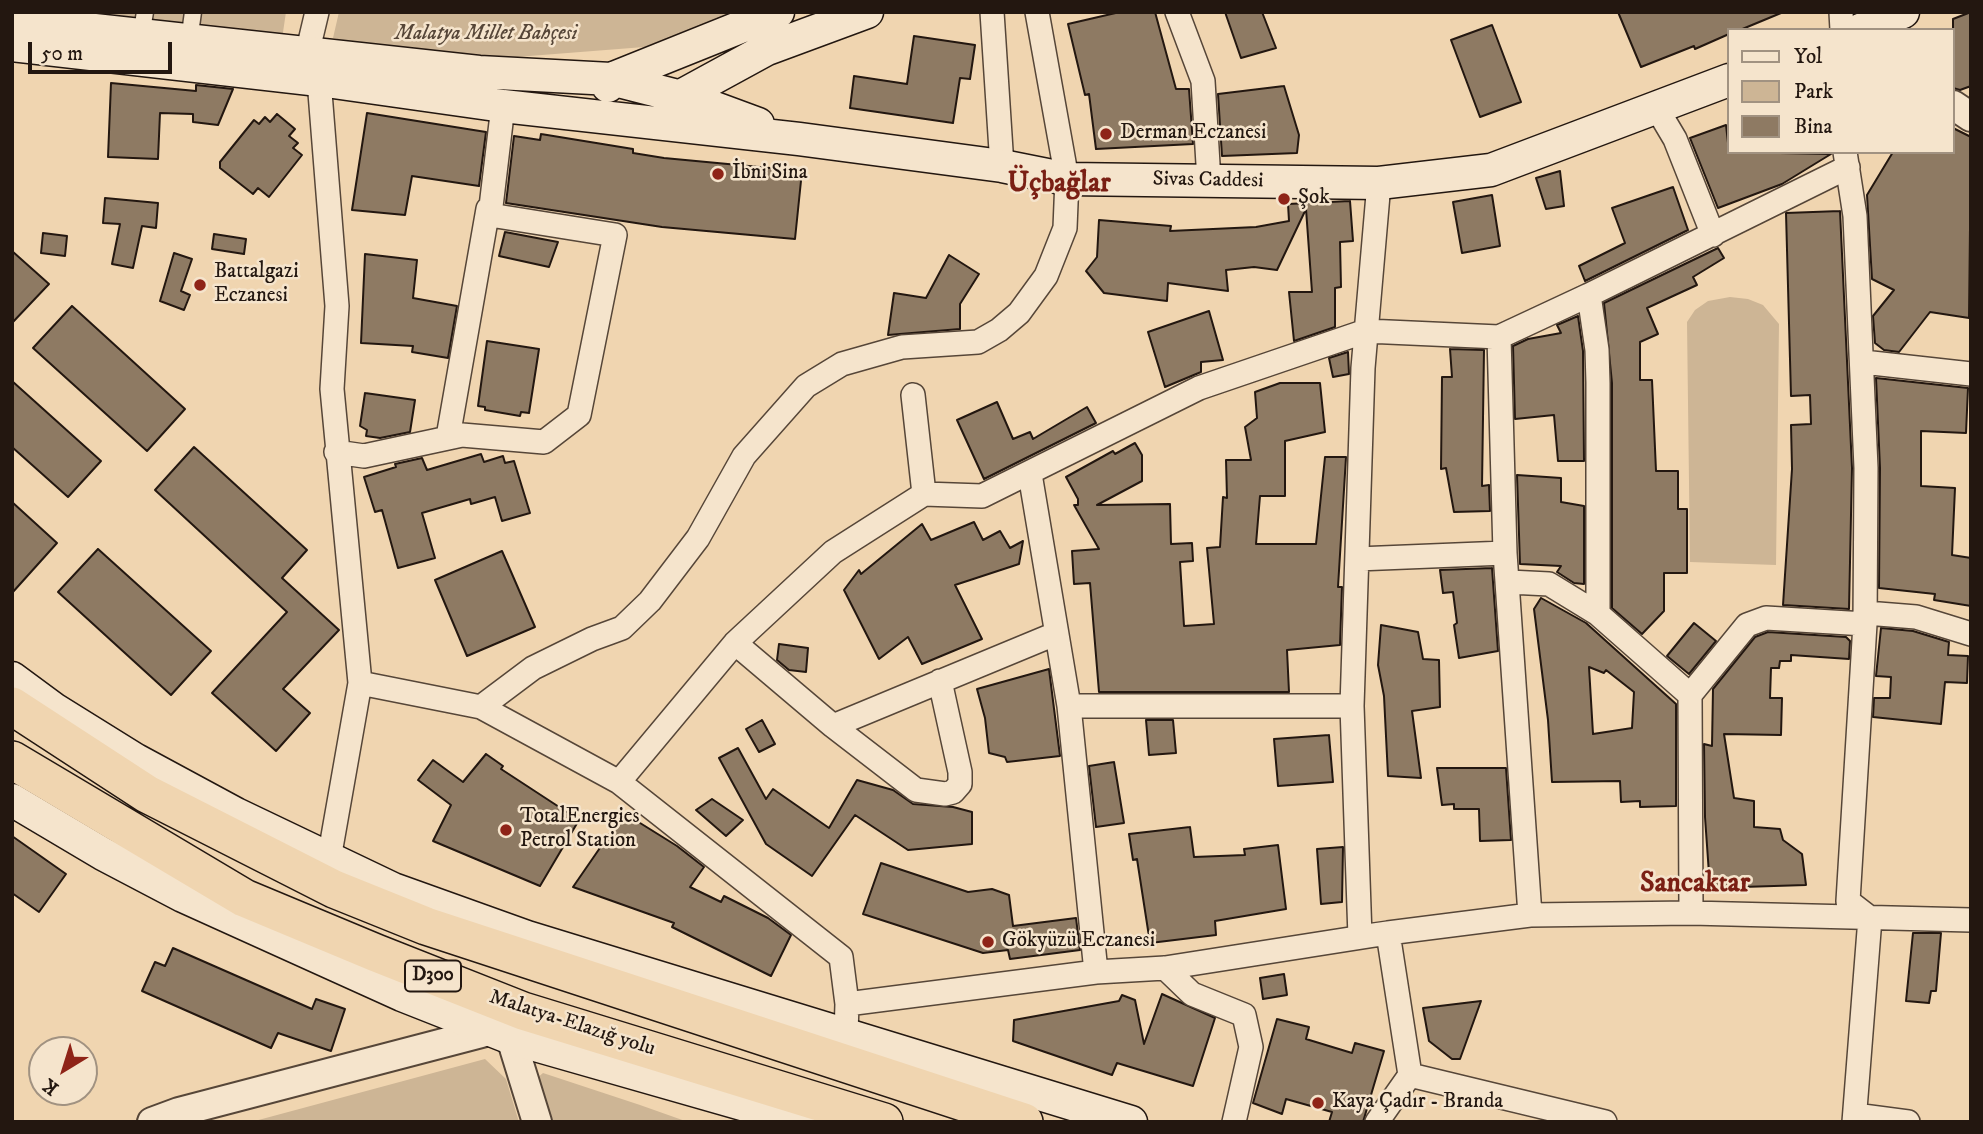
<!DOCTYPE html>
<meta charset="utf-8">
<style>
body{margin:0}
#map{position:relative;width:1983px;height:1134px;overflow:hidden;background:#f0d5b0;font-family:"IM FELL DW Pica",serif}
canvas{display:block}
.frame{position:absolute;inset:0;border:14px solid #231710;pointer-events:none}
.legend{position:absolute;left:1727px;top:28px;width:228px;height:126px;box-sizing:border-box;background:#f5e4cc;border:2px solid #a19281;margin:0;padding:9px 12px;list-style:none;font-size:21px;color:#231710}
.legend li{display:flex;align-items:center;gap:14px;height:35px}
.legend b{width:35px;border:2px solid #a19281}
.north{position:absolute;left:28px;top:1036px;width:70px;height:70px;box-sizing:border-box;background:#f5e4cc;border:2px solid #a19281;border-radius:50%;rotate:218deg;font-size:19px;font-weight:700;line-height:28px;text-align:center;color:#231710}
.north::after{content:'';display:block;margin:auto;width:24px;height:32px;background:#8f2418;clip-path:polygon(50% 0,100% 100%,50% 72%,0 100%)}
.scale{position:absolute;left:28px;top:42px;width:144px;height:32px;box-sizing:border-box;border:4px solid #231710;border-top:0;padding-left:9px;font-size:21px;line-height:24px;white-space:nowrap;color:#231710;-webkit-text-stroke:5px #f5e4cc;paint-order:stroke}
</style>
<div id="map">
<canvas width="1983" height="1134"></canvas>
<div class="frame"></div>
<ul class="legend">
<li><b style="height:9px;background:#f5e4cc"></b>Yol</li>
<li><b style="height:19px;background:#cdb595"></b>Park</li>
<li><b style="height:19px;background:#8e7a63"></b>Bina</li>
</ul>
<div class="north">K</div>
<div class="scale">50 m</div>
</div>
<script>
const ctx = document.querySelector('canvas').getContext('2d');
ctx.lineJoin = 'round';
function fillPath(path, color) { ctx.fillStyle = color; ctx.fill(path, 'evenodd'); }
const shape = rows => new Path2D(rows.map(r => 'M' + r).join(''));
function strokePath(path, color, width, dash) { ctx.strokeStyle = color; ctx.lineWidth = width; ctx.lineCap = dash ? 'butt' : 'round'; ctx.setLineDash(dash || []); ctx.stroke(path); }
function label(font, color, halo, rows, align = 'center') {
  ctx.font = font + ' "IM FELL DW Pica",serif'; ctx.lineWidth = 5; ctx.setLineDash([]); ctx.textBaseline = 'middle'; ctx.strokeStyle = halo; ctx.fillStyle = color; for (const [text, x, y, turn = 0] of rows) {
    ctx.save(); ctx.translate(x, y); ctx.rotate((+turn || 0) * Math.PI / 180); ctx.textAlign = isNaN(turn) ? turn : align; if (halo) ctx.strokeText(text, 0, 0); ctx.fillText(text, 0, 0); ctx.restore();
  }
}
fillPath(shape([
 [46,12,286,12,282,39],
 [339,12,742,12,657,46,491,59,411,54,333,38],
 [1730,297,1748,299,1763,305,1779,324,1776,565,1690,562,1687,322,1695,310,1708,301],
 [485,1059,506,1079,519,1122,251,1122],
 [543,1073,640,1105,688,1122,543,1122,536,1079]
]), '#cdb595');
const building = shape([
 [1120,12,1155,12,1176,89,1189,89,1193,144,1096,149,1089,94,1085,95,1068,24,1120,12],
 [1225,12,1262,12,1276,48,1241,58,1225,12],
 [1618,12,1781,12,1781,13,1740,30,1729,30,1729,34,1695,49,1694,46,1641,67,1618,12],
 [1971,12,1971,86,1960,90,1953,88,1953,19,1971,12],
 [1492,25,1521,102,1480,117,1451,40,1492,25],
 [914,36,975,45,970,79,960,78,953,123,850,108,854,76,907,84,914,36],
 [111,83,196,91,196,85,233,89,218,125,193,122,193,114,160,113,158,159,108,157,111,83],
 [1284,86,1299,135,1297,153,1222,156,1218,94,1284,86],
 [367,113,486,132,479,186,412,176,405,215,352,210,367,113],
 [277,114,295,129,289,136,298,143,293,148,302,155,269,197,258,188,253,194,220,168,220,162,254,120,259,124,265,117,270,122,277,114],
 [1726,125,1729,152,1831,154,1782,184,1718,208,1690,138,1726,125],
 [1953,128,1971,137,1969,318,1930,312,1899,352,1884,350,1875,343,1873,316,1894,290,1872,279,1867,195,1893,152,1953,152,1953,128],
 [541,134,633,149,633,153,664,158,802,171,795,239,662,227,506,203,514,136,540,140,541,134],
 [1560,171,1564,206,1546,209,1536,178,1560,171],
 [1673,187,1688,230,1585,281,1579,266,1625,243,1612,208,1673,187],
 [1492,195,1500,246,1462,253,1453,202,1492,195],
 [105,198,158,203,156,228,142,226,133,268,112,264,120,224,103,223,105,198],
 [1350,201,1353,241,1340,242,1341,287,1335,288,1335,327,1294,341,1289,292,1312,292,1306,209,1277,270,1254,267,1226,270,1228,291,1168,283,1167,301,1104,293,1086,271,1097,257,1099,220,1171,226,1170,231,1256,227,1289,221,1288,204,1350,201],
 [1840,211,1852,468,1849,609,1783,605,1792,469,1791,425,1811,424,1810,395,1791,396,1786,213,1840,211],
 [505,232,558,242,549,267,499,256,505,232],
 [43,233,67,236,65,256,41,253,43,233],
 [214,234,246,239,244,254,212,249,214,234],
 [1718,248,1724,258,1693,277,1697,285,1647,308,1658,334,1640,342,1640,380,1652,380,1656,471,1678,471,1678,509,1687,509,1687,573,1664,573,1664,611,1642,634,1612,608,1612,383,1604,303,1718,248],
 [12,251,49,284,12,323,12,251],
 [174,253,192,259,181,291,190,295,184,310,160,301,174,253],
 [365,254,417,260,413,298,457,306,448,358,412,352,413,346,361,343,365,254],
 [949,255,979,274,960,304,960,329,888,335,894,293,926,298,949,255],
 [72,306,185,409,147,451,33,348,72,306],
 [1209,311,1223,360,1201,362,1201,372,1165,387,1148,332,1209,311],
 [1578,316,1583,351,1584,461,1558,461,1554,415,1515,419,1513,346,1528,339,1561,333,1557,325,1578,316],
 [487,341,539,349,529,413,521,412,520,416,485,410,485,407,478,406,487,341],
 [1450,349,1484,350,1482,486,1489,485,1490,511,1454,512,1446,468,1441,469,1442,377,1452,377,1450,349],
 [1348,352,1349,374,1333,377,1329,358,1348,352],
 [1876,378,1968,388,1966,433,1921,431,1921,486,1955,488,1952,555,1971,558,1971,606,1934,600,1935,594,1879,588,1880,468,1876,378],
 [12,381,101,461,68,497,12,447,12,381],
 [1280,383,1320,383,1325,432,1285,441,1285,496,1260,496,1256,544,1316,544,1325,457,1346,457,1338,587,1342,587,1340,645,1287,650,1289,692,1099,692,1090,583,1074,584,1072,551,1099,549,1074,505,1078,505,1078,499,1066,477,1113,451,1115,454,1135,443,1142,455,1142,481,1097,505,1170,504,1171,544,1192,543,1193,561,1180,562,1184,626,1214,624,1207,548,1220,547,1223,497,1227,498,1226,460,1251,460,1245,427,1257,418,1255,392,1280,383],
 [365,393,415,400,410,432,380,438,366,436,367,430,360,426,365,393],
 [997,402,1013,439,1030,432,1033,439,1087,407,1096,423,984,479,957,420,997,402],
 [194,447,307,550,282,578,339,630,283,689,310,713,276,751,212,693,287,612,155,490,194,447],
 [481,454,484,462,503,456,505,463,514,461,530,513,502,521,495,497,471,504,470,499,422,513,435,558,398,568,382,510,375,512,364,477,396,467,395,464,422,458,427,470,481,454],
 [1517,475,1561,478,1561,502,1584,506,1584,584,1574,583,1557,572,1561,566,1520,564,1517,475],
 [12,502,57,543,12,593,12,502],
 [974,522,983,540,1000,531,1010,548,1023,541,1019,564,955,585,982,639,922,664,908,637,879,659,844,590,859,570,861,574,922,524,931,540,974,522],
 [98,549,211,651,171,695,58,592,98,549],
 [502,551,535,627,467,656,435,580,502,551],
 [1492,568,1498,651,1459,658,1454,625,1457,623,1453,592,1443,593,1440,570,1492,568],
 [1541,598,1586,623,1676,704,1676,806,1640,807,1640,801,1621,802,1620,781,1552,782,1548,720,1534,609,1541,598],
 [1589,667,1604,673,1606,670,1634,692,1632,728,1593,734,1589,667],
 [1694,623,1716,641,1689,674,1667,656,1694,623],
 [1381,625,1418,632,1423,659,1439,660,1440,707,1412,711,1421,778,1388,776,1384,696,1378,665,1381,625],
 [1881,628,1913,631,1949,642,1948,655,1968,656,1967,683,1945,682,1941,724,1873,717,1874,698,1890,698,1891,677,1876,676,1881,628],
 [1768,632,1846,637,1850,641,1849,659,1791,655,1791,661,1780,661,1779,668,1771,668,1770,698,1782,698,1781,735,1724,734,1734,798,1754,801,1754,827,1780,829,1783,840,1802,854,1806,885,1710,888,1705,817,1704,744,1712,746,1713,689,1755,637,1768,632],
 [779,644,808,648,806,672,789,670,777,660,779,644],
 [1049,669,1060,756,1007,762,1005,757,989,753,985,718,977,689,1049,669],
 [762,720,775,744,759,752,746,729,762,720],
 [1146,720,1173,720,1176,753,1149,755,1146,720],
 [1329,735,1333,782,1278,786,1274,739,1329,735],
 [738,748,766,799,773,789,829,828,857,780,893,790,913,804,953,807,972,812,972,844,908,850,855,815,812,876,766,844,719,758,738,748],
 [486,754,503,766,501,769,579,820,540,886,433,841,451,805,418,780,433,760,463,782,486,754],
 [1114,762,1124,823,1096,827,1089,766,1114,762],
 [1437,768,1506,768,1511,840,1480,841,1479,809,1454,809,1454,804,1442,805,1437,768],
 [712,799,743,820,726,836,696,810,712,799],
 [624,813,677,846,704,867,690,887,721,902,724,896,768,918,791,935,771,976,672,927,674,923,573,887,624,813],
 [1190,827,1194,857,1245,855,1244,849,1278,845,1286,909,1215,921,1216,935,1150,943,1137,859,1133,860,1129,834,1190,827],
 [12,836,66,874,39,912,12,893,12,836],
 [1343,847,1342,902,1321,904,1317,849,1343,847],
 [881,863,968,892,992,889,1009,895,1013,926,1076,918,1080,950,1010,959,1008,950,983,953,863,914,881,863],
 [1913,933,1941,933,1936,991,1931,991,1929,1003,1906,1001,1913,933],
 [173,948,312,1009,316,999,345,1009,331,1051,278,1033,271,1048,142,991,155,962,165,966,173,948],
 [1284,974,1287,995,1263,999,1260,978,1284,974],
 [1162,994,1215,1018,1193,1086,1117,1063,1112,1075,1013,1041,1014,1020,1119,1001,1122,995,1135,1000,1144,1044,1162,994],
 [1481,1001,1460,1059,1452,1059,1429,1041,1423,1008,1481,1001],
 [1277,1019,1309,1027,1306,1039,1352,1053,1355,1043,1384,1051,1363,1122,1329,1122,1332,1112,1286,1099,1282,1114,1253,1103,1277,1019]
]);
fillPath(building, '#8e7a63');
strokePath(building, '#231710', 2);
const pedestrian = shape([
 [141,36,145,12],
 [189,41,193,12]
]);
const minor = shape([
 [992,12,1002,166],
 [1177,12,1203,81,1209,181],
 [1841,12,1842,30],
 [307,54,317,12],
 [319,80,337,306,332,389,360,683,329,859],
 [1656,107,1675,139,1713,235],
 [1845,152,1855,216,1866,468,1865,624,1848,901,1870,918],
 [1379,183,1363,368,1352,706,1360,937,1388,933,1410,1075,1605,1122],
 [1589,295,1848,167],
 [1499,337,1505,553,1530,915],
 [1863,362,1971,374],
 [913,395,924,494],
 [448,437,488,209],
 [336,452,364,456,462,435,544,442,579,415,615,235,490,215,503,106],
 [1030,474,1069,706,1096,972],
 [1357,559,1505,553],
 [1509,582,1549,584,1598,614],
 [1866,613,1916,617,1971,634],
 [735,643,833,726,1055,634],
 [360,683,481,707,619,782,841,957,847,1004],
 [1069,706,1352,706],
 [481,707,533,668,592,639,622,628,650,601,698,538,744,456,806,386,842,364,902,347,978,342,999,330,1019,313,1046,276,1065,228,1067,179,1037,12],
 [833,726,916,790,945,794,953,792,960,784,960,772,940,681],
 [619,782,735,643,833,552,924,494,982,496,1199,388,1366,331,1499,337,1589,295,1597,350,1598,383,1598,614,1690,695],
 [1691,913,1690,695,1747,625,1766,618,1865,624],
 [1165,968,1192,994,1244,1015,1251,1047,1234,1122],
 [846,1033,847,1004,1096,972,1165,968,1388,933,1530,915,1691,913,1971,920],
 [1855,1115,1908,1122],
 [1377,1122,1410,1075],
 [1854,1122,1870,918]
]);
const tertiary = shape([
 [1953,105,1971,117],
 [511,1038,537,1122],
 [152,1122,179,1112,493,1030]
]);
const secondary = shape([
 [12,21,479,72,611,79,693,100,758,124],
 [1860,30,1903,12],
 [12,45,319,80,503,106,799,139,1002,166,1067,179,1379,183,1491,170,1729,80],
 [608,86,611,79,778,12],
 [670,105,679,97,767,49,867,12],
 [12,678,54,709,136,760,236,814,393,889,527,937,1131,1122],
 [12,800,103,854,183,896,402,995,511,1038,805,1122]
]);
const trunk = shape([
 [12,706,147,794,334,889,426,926,1024,1122],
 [12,760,244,898,376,953,523,1011,884,1122]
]);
strokePath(pedestrian, '#564638', 19);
strokePath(minor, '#564638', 26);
strokePath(tertiary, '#564638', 32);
strokePath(secondary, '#231710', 35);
strokePath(trunk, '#231710', 40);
strokePath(pedestrian, '#f5e4cc', 16);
strokePath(minor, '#f5e4cc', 23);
strokePath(tertiary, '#f5e4cc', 28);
strokePath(secondary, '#f5e4cc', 32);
strokePath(trunk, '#f0d5b0', 37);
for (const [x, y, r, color] of [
 [1106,134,7,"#8f2418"],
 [718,174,7,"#8f2418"],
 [1284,199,7,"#8f2418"],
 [200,285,7,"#8f2418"],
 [506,830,7,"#8f2418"],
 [988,942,7,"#8f2418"],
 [1318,1103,7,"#8f2418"]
]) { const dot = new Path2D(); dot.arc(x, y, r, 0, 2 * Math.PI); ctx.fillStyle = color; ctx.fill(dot); strokePath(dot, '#f5e4cc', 2.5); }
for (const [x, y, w] of [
 [433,976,56]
]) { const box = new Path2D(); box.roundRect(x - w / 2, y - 15.5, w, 31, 5); ctx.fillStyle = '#f5e4cc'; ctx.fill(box); strokePath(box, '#231710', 2); }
label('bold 19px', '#231710', null, [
 ["D300",433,976]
]);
label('italic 21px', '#564638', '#f5e4cc', [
 ["Malatya Millet Bahçesi",486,35]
]);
label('21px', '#231710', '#f5e4cc', [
 ["Derman Eczanesi",1120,134],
 ["İbni Sina",732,174],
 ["Şok",1298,199],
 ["Battalgazi",214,273],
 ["Eczanesi",214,297],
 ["TotalEnergies",520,818],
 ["Petrol Station",520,842],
 ["Gökyüzü Eczanesi",1002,942],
 ["Kaya Çadır - Branda",1332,1103]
], 'left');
label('21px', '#231710', '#f5e4cc', [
 ["Sivas Caddesi",1208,181,1],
 ["Malatya-Elazığ yolu",572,1024,18]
]);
label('bold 28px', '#7a1f14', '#f5e4cc', [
 ["Üçbağlar",1059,185],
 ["Sancaktar",1695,885]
]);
</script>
